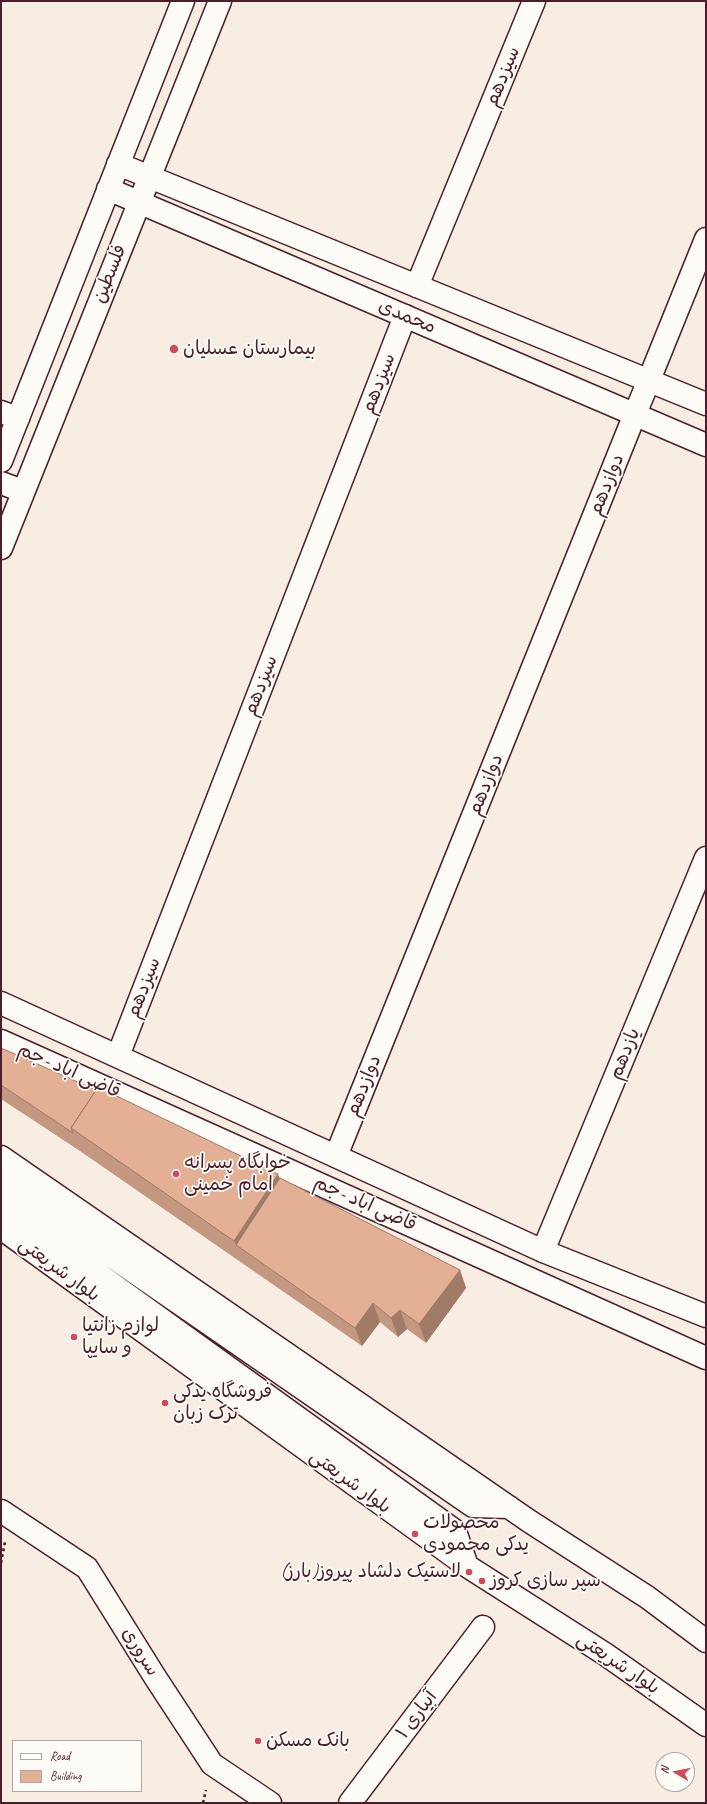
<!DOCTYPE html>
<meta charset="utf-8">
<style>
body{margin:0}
#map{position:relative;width:707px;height:1804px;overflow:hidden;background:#f8ede3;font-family:Caveat,sans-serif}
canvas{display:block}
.frame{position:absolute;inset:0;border:2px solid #4a1f2b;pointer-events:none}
.legend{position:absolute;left:12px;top:1740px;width:130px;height:52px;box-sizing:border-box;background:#fdfcf7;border:1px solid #b5a4a5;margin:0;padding:5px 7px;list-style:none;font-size:12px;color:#4a1f2b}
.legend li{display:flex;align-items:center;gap:8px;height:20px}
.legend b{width:20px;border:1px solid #b5a4a5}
.north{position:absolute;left:655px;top:1752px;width:40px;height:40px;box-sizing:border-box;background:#fdfcf7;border:1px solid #b5a4a5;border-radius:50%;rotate:280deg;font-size:11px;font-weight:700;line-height:16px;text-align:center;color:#4a1f2b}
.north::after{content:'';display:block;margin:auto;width:14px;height:18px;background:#d1495b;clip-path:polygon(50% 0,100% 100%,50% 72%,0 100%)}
</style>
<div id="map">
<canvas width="707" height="1804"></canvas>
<div class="frame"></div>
<ul class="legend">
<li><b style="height:5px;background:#fdfcf7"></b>Road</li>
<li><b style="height:11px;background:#e3b095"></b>Building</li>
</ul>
<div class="north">N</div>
</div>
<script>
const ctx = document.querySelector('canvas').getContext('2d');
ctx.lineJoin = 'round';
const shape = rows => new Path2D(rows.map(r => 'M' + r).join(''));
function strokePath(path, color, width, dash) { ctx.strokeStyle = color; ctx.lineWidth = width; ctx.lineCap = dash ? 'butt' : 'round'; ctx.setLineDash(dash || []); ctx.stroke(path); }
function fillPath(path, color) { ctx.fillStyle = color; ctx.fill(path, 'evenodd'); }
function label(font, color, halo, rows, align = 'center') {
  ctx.font = font + ' Caveat,"Playpen Sans Arabic",sans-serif'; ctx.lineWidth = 3.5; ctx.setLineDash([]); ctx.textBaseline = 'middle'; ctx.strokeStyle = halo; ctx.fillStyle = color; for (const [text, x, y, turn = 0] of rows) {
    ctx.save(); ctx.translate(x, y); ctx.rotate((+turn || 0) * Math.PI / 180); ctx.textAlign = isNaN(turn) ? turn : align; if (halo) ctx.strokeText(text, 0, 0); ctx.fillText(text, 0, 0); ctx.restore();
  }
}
const minor = shape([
 [417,286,534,1],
 [649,380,706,239],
 [1,412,18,418],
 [118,1056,405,316],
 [336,1156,635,414],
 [543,1251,706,858],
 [1,1511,87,1568,155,1677,212,1764,270,1803],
 [350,1803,483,1627]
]);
const secondary = shape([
 [118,164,706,404],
 [108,189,706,445],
 [635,414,649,380],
 [1,461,183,1],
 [1,483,23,491],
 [1,548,220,1],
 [1,1003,543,1251,706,1316],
 [1,1041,706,1358]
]);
const primary = shape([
 [1,1157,529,1521,647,1597,706,1641],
 [1,1180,473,1506,509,1507],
 [1,1204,455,1531,467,1566],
 [1,1228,467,1566,605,1654,706,1725]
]);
strokePath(minor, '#4a1f2b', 25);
strokePath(secondary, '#4a1f2b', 25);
strokePath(primary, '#4a1f2b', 25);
strokePath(shape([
 [1,1563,5,1542],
 [203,1803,206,1790]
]), '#4a1f2b', 2.5, [3, 3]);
strokePath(minor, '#fdfcf7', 22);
strokePath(secondary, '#fdfcf7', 22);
strokePath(primary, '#fdfcf7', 22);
fillPath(shape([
 [1,1048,280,1178,460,1270,466,1288,426,1343,407,1329,398,1337,380,1322,362,1346,80,1151,1,1099]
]), '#c39780');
fillPath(shape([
 [278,1174,286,1197,236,1245,234,1241],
 [460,1270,466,1288,426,1343,419,1324],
 [373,1303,380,1322,362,1346,355,1328],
 [400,1310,407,1329,398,1337,391,1318]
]), '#9f7b68');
const building = shape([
 [1,1048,96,1090,71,1128,73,1133,1,1085,1,1048],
 [98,1087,278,1174,234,1241,71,1128,98,1087],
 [280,1178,460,1270,419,1324,400,1310,391,1318,373,1303,355,1328,236,1245,280,1178]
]);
fillPath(building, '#e3b095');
strokePath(building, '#9f7b68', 1);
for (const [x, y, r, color] of [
 [174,349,5,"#d1495b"],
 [176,1174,4,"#d1495b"],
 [74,1337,4,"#d1495b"],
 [165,1403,4,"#d1495b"],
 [415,1534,4,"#d1495b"],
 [469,1572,4,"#d1495b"],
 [482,1581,4,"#d1495b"],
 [258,1741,4,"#d1495b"]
]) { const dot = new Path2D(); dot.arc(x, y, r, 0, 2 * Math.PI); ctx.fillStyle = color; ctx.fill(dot); strokePath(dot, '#fdfcf7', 1.5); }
label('19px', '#4a1f2b', '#fdfcf7', [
 ["سیزدهم",503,77,-68],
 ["فلسطین",110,274,-68],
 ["محمدی",407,317,23],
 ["سیزدهم",379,384,-69],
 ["دوازدهم",607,485,-68],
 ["سیزدهم",261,686,-69],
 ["دوازدهم",486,785,-68],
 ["سیزدهم",144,988,-69],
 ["یازدهم",625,1054,-68],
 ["قاضی اباد -جم",69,1071,24],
 ["دوازدهم",364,1086,-68],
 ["قاضی اباد -جم",365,1204,24],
 ["بلوار شریعتی",59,1270,36],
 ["بلوار شریعتی",350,1482,36],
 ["سروری",140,1652,58],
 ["بلوار شریعتی",618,1664,34],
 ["آبیاری ۱",417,1715,-53]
]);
label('19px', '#4a1f2b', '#fdfcf7', [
 ["بیمارستان عسلیان",183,349],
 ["خوابگاه پسرانه",184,1163],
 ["امام خمینی",184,1185],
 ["لوازم زانتیا",82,1326],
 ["و سایپا",82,1348],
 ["فروشگاه یدکی",173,1392],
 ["ترک زبان",173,1414],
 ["محصولات",423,1523],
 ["یدکی محمودی",423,1545],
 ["لاستیک دلشاد پیروز(بارز)",461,1572,"right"],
 ["سپر سازی کروز",490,1581],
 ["بانک مسکن",266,1741]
], 'left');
</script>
